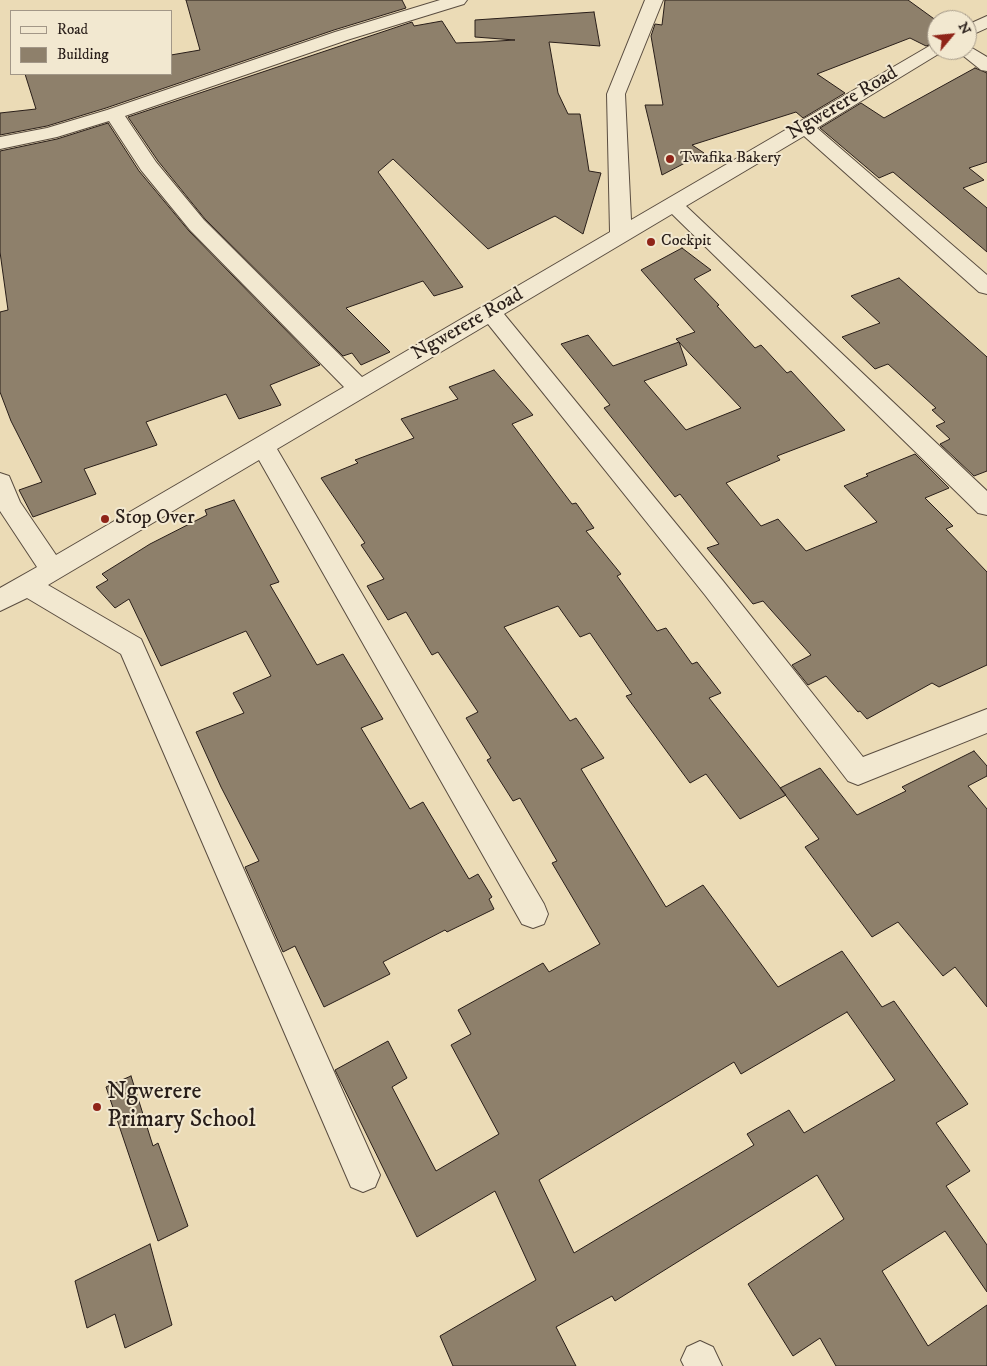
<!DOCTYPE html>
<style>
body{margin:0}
#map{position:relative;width:987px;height:1366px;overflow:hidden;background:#ebdbb6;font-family:"IM FELL DW Pica",serif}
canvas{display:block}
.legend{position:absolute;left:10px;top:10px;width:162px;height:65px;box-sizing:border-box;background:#f2e8d0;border:1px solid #a29787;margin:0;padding:6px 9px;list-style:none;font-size:15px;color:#291e19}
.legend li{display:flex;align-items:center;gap:10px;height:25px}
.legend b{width:25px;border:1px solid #a29787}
.north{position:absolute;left:927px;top:10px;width:50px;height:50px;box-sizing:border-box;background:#f2e8d0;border:1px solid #a29787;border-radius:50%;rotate:62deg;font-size:14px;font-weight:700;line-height:20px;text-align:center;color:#291e19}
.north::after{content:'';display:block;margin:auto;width:18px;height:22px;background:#8f2418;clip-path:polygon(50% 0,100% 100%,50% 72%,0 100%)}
</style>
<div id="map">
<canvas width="987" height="1366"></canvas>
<ul class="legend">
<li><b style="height:6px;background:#f2e8d0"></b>Road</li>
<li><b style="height:14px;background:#8e806b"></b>Building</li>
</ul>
<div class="north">N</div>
</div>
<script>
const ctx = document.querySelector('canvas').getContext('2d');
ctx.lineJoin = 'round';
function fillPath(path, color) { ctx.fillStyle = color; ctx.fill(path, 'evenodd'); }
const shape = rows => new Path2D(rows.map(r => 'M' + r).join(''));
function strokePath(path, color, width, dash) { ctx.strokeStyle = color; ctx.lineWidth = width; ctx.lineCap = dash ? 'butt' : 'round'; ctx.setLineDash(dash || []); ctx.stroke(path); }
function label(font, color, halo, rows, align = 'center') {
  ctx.font = font + ' "IM FELL DW Pica",serif'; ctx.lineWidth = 4; ctx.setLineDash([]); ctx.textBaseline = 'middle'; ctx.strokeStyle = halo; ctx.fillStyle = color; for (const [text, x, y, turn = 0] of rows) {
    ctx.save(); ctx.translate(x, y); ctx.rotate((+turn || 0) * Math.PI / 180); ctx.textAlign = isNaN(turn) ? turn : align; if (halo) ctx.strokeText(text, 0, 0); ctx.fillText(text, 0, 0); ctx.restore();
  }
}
const building = shape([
 [186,0,402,0,406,8,334,30,106,108,47,126,0,135,0,113,36,109,25,74,171,74,171,55,200,50,186,0],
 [665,0,908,0,937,21,937,42,926,46,910,38,817,74,845,93,803,118,796,112,692,145,704,153,662,175,645,105,663,105,651,36,655,24,662,25,665,0],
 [594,12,600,46,549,42,558,93,568,114,580,114,589,171,601,173,583,234,555,216,488,249,393,159,378,172,463,287,434,296,423,281,346,308,390,352,361,365,352,353,343,356,205,219,158,161,128,117,412,22,414,26,442,21,456,43,481,42,515,40,475,37,475,20,594,12],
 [975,68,987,73,987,162,969,168,984,180,963,188,987,208,987,252,893,172,879,178,820,128,861,103,884,118,975,68],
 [108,123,139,171,189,231,320,365,270,385,281,405,239,419,226,394,146,422,157,445,84,469,96,494,33,517,19,490,42,482,11,421,0,392,0,312,8,310,0,252,0,151,57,139,108,123],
 [682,248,711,270,694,279,719,305,717,306,755,348,761,345,787,373,791,371,845,430,777,456,780,460,726,483,761,526,778,519,806,551,877,522,844,486,868,476,866,474,915,454,949,488,925,498,953,526,946,529,987,572,987,665,939,687,932,683,867,719,860,711,858,712,826,676,808,685,792,665,811,655,763,601,753,604,707,548,719,544,680,494,675,497,604,408,610,405,561,344,588,335,613,366,679,342,687,365,644,381,686,430,741,408,676,339,695,332,641,270,682,248],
 [899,278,987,357,987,471,974,476,940,444,950,439,936,426,945,422,932,410,936,408,888,364,875,369,842,337,880,323,851,296,899,278],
 [494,370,533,415,512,424,556,483,572,504,576,503,594,528,586,531,621,574,617,576,657,631,666,628,692,664,697,662,721,693,709,698,786,795,740,819,706,774,690,783,626,696,632,694,590,633,580,637,558,606,504,627,570,721,576,718,604,758,581,769,666,907,703,885,778,987,842,951,882,1007,894,1001,968,1104,936,1123,970,1171,946,1186,987,1245,987,1292,945,1231,882,1271,928,1346,987,1305,987,1366,836,1366,820,1338,793,1356,748,1284,844,1219,817,1175,615,1301,612,1296,556,1327,576,1366,453,1366,440,1336,536,1280,495,1191,417,1237,335,1070,388,1041,407,1078,392,1087,436,1171,499,1134,451,1045,471,1034,458,1010,543,963,549,972,600,944,552,863,557,861,520,798,513,801,487,760,491,758,466,718,478,712,438,652,432,655,406,612,388,620,367,586,384,579,361,545,365,543,321,478,358,463,355,460,414,438,401,419,458,399,449,387,494,370],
 [847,1012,895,1080,804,1133,789,1110,747,1134,754,1145,574,1253,539,1180,734,1062,741,1074,847,1012],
 [234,500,279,582,270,585,317,665,343,654,383,719,361,728,410,809,423,802,469,879,478,874,492,897,489,899,494,909,447,932,445,930,383,962,390,974,324,1007,295,946,283,952,245,867,259,861,221,787,196,732,244,713,233,693,271,676,246,631,161,666,129,599,115,608,96,587,108,580,102,574,150,544,207,515,205,510,234,500],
 [974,751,987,766,987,776,968,786,987,809,987,1007,955,967,943,976,898,922,872,937,805,847,819,839,780,788,820,768,857,815,906,791,902,787,974,751],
 [131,1076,153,1146,158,1143,188,1226,158,1241,106,1087,131,1076],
 [150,1244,172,1325,125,1348,115,1314,87,1328,75,1281,150,1244]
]);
fillPath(building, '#8e806b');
strokePath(building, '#291e19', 1);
const minor = shape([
 [440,0,467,0,464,4,347,40,125,116,156,162,204,220,362,377,610,232,607,94,645,0,663,0,625,94,631,220,931,45,937,44,937,50,945,50,817,128,987,275,987,294,979,292,804,136,686,206,987,491,987,515,978,513,672,214,504,314,723,581,863,757,987,709,987,733,858,785,848,781,705,595,488,324,277,449,544,904,548,914,544,924,533,928,522,924,259,460,48,585,141,639,380,1175,375,1187,363,1192,351,1187,121,654,27,598,0,611,0,588,37,567,0,511,0,473,9,476,20,502,56,555,344,387,190,230,141,170,109,121,57,137,0,149,0,137,47,128,107,110,335,32,440,0],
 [987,16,987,28,967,37,967,25,987,16],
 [967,45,987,57,987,71,981,70,956,50,967,50,967,45],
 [700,1341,713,1347,722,1366,684,1366,681,1360,687,1347,700,1341]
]);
strokePath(minor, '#5a4d40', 2);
fillPath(minor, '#f2e8d0');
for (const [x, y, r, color] of [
 [670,159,5,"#8f2418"],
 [651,242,5,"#8f2418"],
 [105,519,5,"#8f2418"],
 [97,1107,5,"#8f2418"]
]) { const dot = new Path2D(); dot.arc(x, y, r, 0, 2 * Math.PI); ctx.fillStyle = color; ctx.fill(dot); strokePath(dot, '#f2e8d0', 2); }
label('16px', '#291e19', '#f2e8d0', [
 ["Twafika Bakery",680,159],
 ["Cockpit",661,242]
], 'left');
label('20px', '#291e19', '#f2e8d0', [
 ["Ngwerere Road",843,104,-31],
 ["Ngwerere Road",468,325,-30]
]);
label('20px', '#291e19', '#f2e8d0', [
 ["Stop Over",115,519]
], 'left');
label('24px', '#291e19', '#f2e8d0', [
 ["Ngwerere",107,1093],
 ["Primary School",107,1121]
], 'left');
</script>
